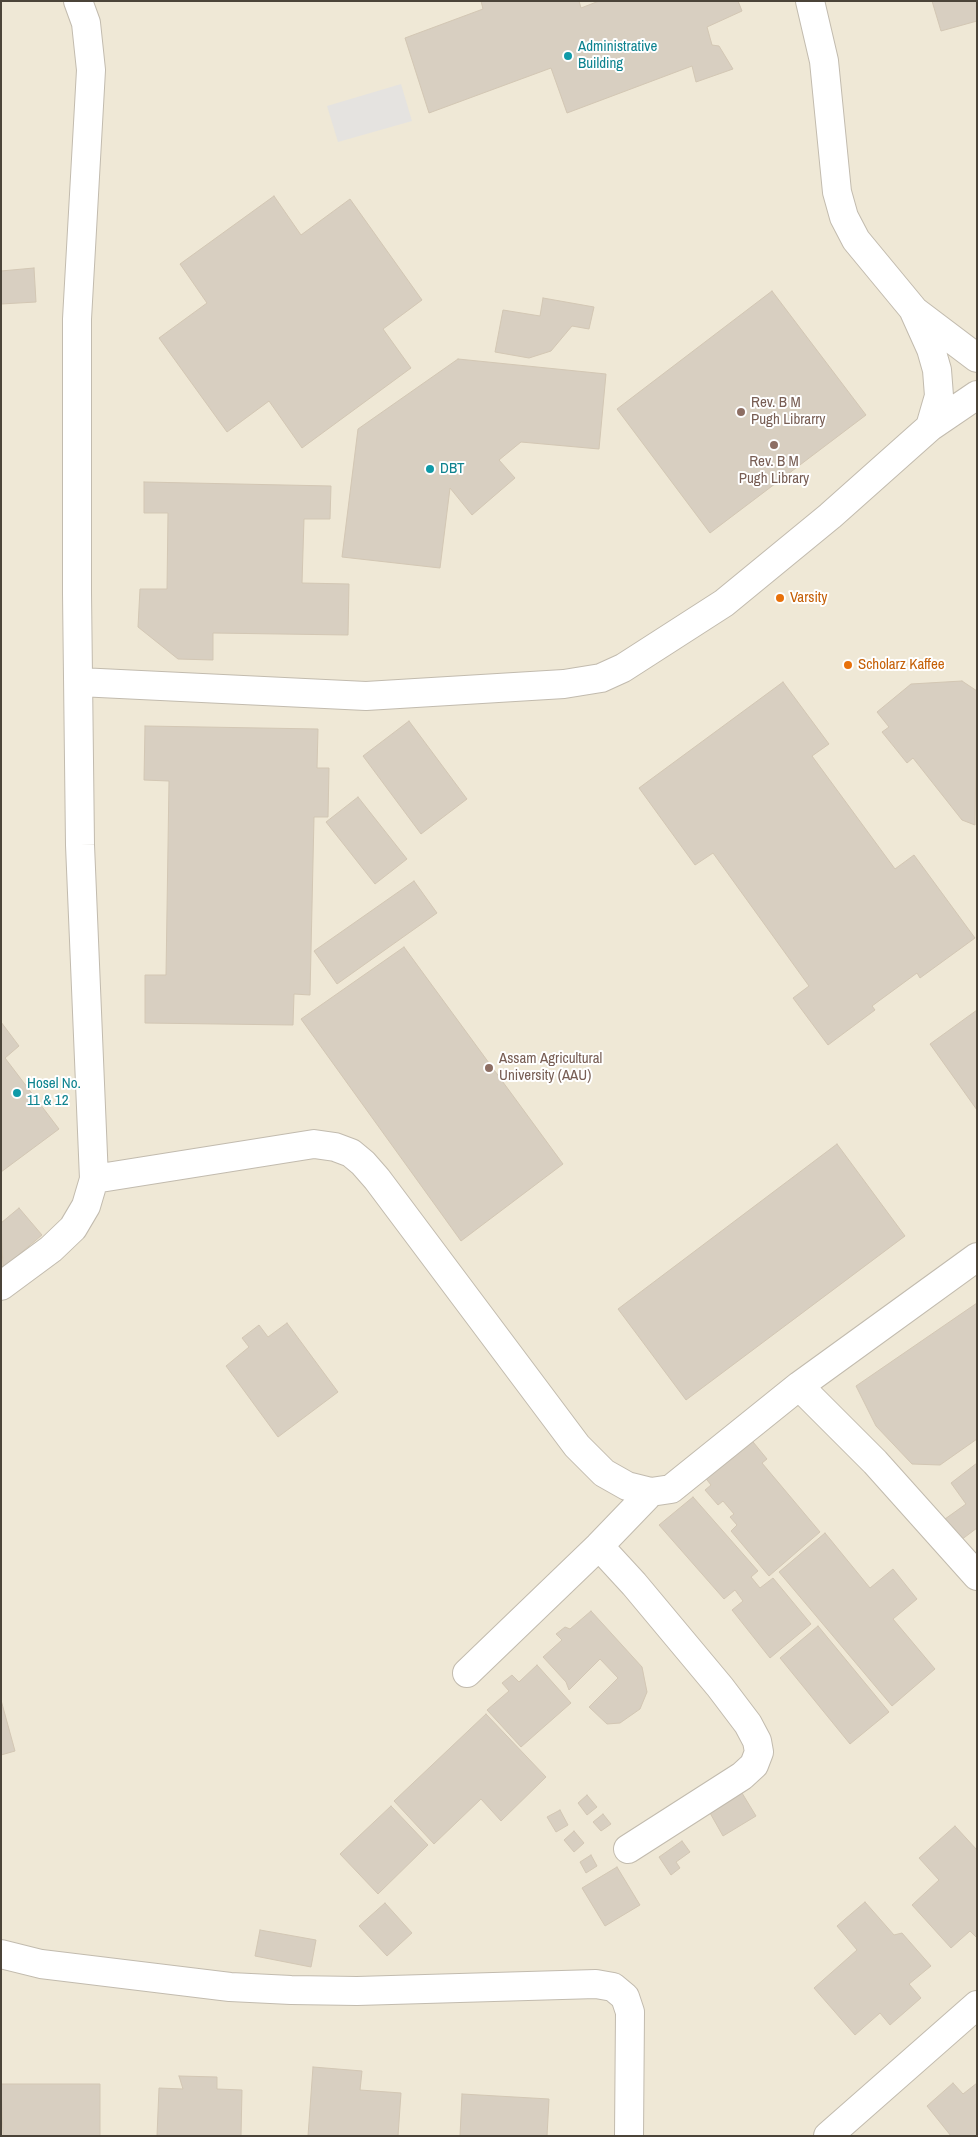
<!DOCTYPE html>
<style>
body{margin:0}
#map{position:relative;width:978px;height:2137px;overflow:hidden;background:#f6f3ec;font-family:"Archivo Narrow",sans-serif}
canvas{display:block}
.frame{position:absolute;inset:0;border:2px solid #4b4439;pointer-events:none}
</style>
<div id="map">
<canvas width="978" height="2137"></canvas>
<div class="frame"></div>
</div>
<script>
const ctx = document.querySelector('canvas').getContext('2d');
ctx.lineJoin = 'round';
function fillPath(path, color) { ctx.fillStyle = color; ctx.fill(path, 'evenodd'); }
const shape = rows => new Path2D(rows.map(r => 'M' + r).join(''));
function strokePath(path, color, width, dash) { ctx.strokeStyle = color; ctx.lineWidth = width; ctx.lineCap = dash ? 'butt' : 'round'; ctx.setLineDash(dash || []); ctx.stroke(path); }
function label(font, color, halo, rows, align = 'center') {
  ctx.font = font + ' "Archivo Narrow",sans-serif'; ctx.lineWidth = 4; ctx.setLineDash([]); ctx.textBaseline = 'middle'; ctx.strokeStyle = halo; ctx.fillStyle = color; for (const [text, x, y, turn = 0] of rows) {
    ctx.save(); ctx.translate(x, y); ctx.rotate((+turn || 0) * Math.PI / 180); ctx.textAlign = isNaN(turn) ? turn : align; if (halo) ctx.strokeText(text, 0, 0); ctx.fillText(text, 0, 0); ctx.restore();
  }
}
fillPath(shape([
 [1,1,977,1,977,2136,1,2136]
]), '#efe8d6');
fillPath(shape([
 [401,84,412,121,338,142,327,106]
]), '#e5e3e0');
const building = shape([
 [481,1,579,1,581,8,599,1,738,1,742,11,707,27,712,45,719,46,733,69,696,82,692,66,567,113,551,68,429,113,405,38,483,9,481,1],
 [932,1,977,1,977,21,941,31,932,1],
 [274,196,301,235,350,199,422,300,383,329,411,368,302,448,269,401,227,432,159,338,207,303,180,264,274,196],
 [34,268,36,302,1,304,1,271,34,268],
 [772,291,866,415,710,533,617,409,772,291],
 [543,298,594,307,589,329,572,326,551,351,529,358,495,352,503,310,540,316,543,298],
 [458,359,606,374,599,449,521,442,499,460,515,478,472,515,450,488,440,568,342,557,358,429,458,359],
 [144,482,331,486,330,519,304,519,302,583,349,584,348,635,213,633,213,660,178,659,138,627,140,589,167,589,168,513,144,513,144,482],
 [962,681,977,691,975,825,962,820,913,758,907,763,882,732,889,727,877,712,911,684,962,681],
 [783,682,829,744,812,756,895,869,914,855,975,938,920,978,917,973,872,1006,875,1010,828,1045,793,998,809,986,713,853,695,865,639,788,783,682],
 [409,721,467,799,421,834,363,756,409,721],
 [145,726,318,729,317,768,329,768,328,817,314,817,310,995,294,994,293,1025,145,1023,145,975,166,975,169,781,144,780,145,726],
 [358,797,407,859,375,884,326,822,358,797],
 [414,881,437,913,337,984,314,951,414,881],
 [404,947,563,1164,461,1241,301,1019,404,947],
 [977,1010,977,1110,930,1044,977,1010],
 [1,1022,19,1046,5,1058,59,1129,1,1172,1,1022],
 [837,1144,905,1236,686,1400,618,1309,837,1144],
 [19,1208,42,1235,3,1268,1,1223,19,1208],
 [977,1303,977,1439,940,1465,912,1464,876,1426,856,1386,977,1303],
 [287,1323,338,1392,278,1437,226,1366,249,1347,242,1338,259,1325,268,1337,287,1323],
 [749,1437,767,1459,762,1463,820,1532,769,1576,731,1531,737,1525,730,1517,734,1514,723,1501,718,1505,705,1490,711,1485,704,1476,749,1437],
 [977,1463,977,1528,961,1540,945,1519,966,1504,951,1483,977,1463],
 [693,1497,758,1571,751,1577,760,1588,773,1578,811,1624,770,1658,732,1610,743,1601,735,1590,724,1599,659,1525,693,1497],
 [825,1533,870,1588,893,1569,917,1599,893,1619,935,1669,892,1706,779,1572,825,1533],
 [591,1611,642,1667,647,1692,640,1709,620,1723,607,1724,589,1707,618,1678,600,1659,569,1690,566,1682,543,1657,562,1640,556,1634,565,1627,570,1629,591,1611],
 [818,1626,889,1712,850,1744,780,1658,818,1626],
 [537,1665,571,1703,521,1747,487,1710,509,1691,502,1683,512,1675,519,1682,537,1665],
 [1,1700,15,1751,1,1755,1,1700],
 [486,1714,546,1777,501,1821,481,1799,434,1844,394,1801,486,1714],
 [742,1793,756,1816,723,1836,710,1813,742,1793],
 [587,1795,597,1807,587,1815,578,1803,587,1795],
 [391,1806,428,1845,378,1894,340,1854,391,1806],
 [560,1810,568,1825,556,1832,547,1817,560,1810],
 [603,1814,611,1824,601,1831,593,1822,603,1814],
 [955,1826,977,1850,977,1938,970,1931,951,1948,912,1905,939,1880,919,1858,955,1826],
 [574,1831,584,1843,574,1852,564,1840,574,1831],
 [682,1841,690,1852,676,1862,680,1868,671,1875,659,1857,682,1841],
 [591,1855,597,1866,586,1873,580,1862,591,1855],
 [617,1867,640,1905,605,1926,582,1888,617,1867],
 [865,1902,894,1935,902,1933,931,1966,909,1984,921,1998,890,2025,880,2013,855,2035,814,1988,857,1950,837,1926,865,1902],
 [385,1903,412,1933,387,1956,359,1926,385,1903],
 [260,1930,316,1940,311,1967,255,1956,260,1930],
 [313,2067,362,2071,360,2090,401,2093,398,2136,308,2136,313,2067],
 [179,2076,217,2077,217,2089,242,2090,241,2136,157,2136,159,2088,183,2089,179,2076],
 [953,2083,963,2094,977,2083,977,2136,951,2136,927,2106,953,2083],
 [1,2084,100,2084,100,2136,3,2136,1,2084],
 [462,2094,549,2099,547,2136,460,2136,462,2094]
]);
fillPath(building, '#d8cfc1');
strokePath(building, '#d3c7b4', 1);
const minor = shape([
 [916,312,977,358],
 [930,427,977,395],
 [79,682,366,696,564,684,601,678,623,668,724,603,830,516,930,427,939,396,937,370,931,349,913,309,856,240,844,217,837,192,824,61,810,1],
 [94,1179,314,1144,335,1147,351,1153,363,1163,377,1179,577,1446,604,1473,627,1486,651,1492,671,1489,799,1386,977,1257],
 [1,1286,51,1249,73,1228,86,1206,94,1179,80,845,77,593,77,319,91,70,86,23,78,1],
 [799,1386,875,1462,977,1576],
 [599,1546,634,1584,720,1687,748,1724,757,1741,759,1752,754,1765,742,1776,628,1849],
 [467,1673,599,1546,651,1492],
 [1,1954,41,1964,230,1987,291,1990,357,1991,596,1984,613,1987,625,1997,630,2012,629,2136],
 [828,2136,977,2005]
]);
strokePath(minor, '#c2bbae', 30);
strokePath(minor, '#fff', 28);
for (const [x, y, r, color] of [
 [568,56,5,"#0f9aa8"],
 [741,412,5,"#8d6e63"],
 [774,445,5,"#8d6e63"],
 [430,469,5,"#0f9aa8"],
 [780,598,5,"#e8710a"],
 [848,665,5,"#e8710a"],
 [489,1068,5,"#8d6e63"],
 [17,1093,5,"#0f9aa8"]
]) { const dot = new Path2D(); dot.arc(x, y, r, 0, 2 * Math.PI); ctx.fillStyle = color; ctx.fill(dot); strokePath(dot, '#fff', 2); }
label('15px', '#0d838f', '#fff', [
 ["Administrative",578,47],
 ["Building",578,64],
 ["DBT",440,469],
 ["Hosel No.",27,1084],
 ["11 & 12",27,1101]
], 'left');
label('15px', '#785e54', '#fff', [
 ["Rev. B M",751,403],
 ["Pugh Librarry",751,420],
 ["Rev. B M",774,462,"center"],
 ["Pugh Library",774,479,"center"],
 ["Assam Agricultural",499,1059],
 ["University (AAU)",499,1076]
], 'left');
label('15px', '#c56008', '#fff', [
 ["Varsity",790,598],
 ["Scholarz Kaffee",858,665]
], 'left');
</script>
